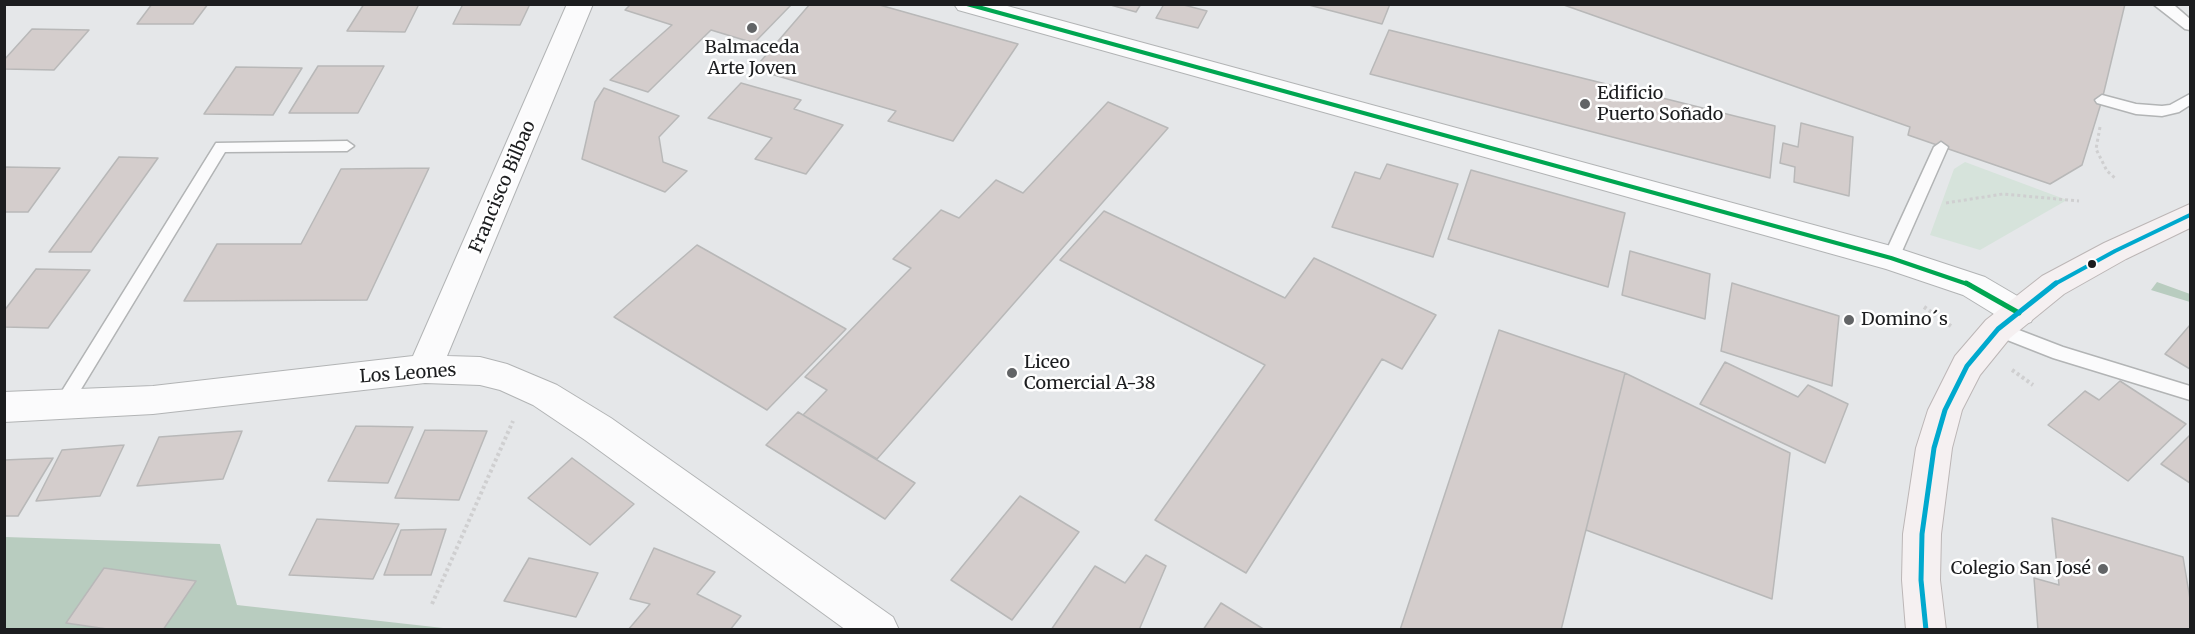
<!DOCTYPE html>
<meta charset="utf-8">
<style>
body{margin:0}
#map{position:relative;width:2195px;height:634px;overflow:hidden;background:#e5e7e9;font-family:Merriweather,serif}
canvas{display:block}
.frame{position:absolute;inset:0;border:6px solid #1c1d1f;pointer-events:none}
</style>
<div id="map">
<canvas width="2195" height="634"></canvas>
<div class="frame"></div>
</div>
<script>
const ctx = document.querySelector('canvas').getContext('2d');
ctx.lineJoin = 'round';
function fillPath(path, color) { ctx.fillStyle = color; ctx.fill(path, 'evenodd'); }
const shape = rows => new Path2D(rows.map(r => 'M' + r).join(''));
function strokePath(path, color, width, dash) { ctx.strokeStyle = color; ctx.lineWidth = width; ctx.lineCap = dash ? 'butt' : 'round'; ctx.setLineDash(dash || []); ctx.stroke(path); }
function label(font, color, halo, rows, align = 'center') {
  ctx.font = font + ' Merriweather,serif'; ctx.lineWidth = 5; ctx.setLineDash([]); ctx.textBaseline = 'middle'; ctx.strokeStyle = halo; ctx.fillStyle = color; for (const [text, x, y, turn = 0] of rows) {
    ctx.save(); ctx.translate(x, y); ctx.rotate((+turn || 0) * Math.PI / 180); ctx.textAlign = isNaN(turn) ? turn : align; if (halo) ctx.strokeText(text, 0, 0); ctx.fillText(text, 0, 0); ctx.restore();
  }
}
fillPath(shape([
 [1965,162,2067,200,1980,250,1930,235,1954,169]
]), '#d6e3db');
fillPath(shape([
 [2157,282,2190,294,2190,302,2151,290],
 [5,537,220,544,237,605,452,629,5,630]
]), '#b8ccbf');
const building = shape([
 [152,4,208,4,193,24,137,24,152,4],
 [364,4,419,4,405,32,347,31,364,4],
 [463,4,530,4,520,25,453,24,463,4],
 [631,4,792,4,754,43,711,30,648,92,610,80,672,25,625,10,631,4],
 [810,4,876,4,1018,44,953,141,888,121,896,111,754,69,810,4],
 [1107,4,1141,4,1136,12,1107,4],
 [1164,4,1180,4,1207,11,1198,28,1156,18,1164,4],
 [1305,4,1390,4,1382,24,1305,4],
 [1561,4,2125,4,2102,100,2082,165,2050,184,1908,135,1910,127,1561,4],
 [32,29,89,30,54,70,4,69,4,60,32,29],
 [1389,30,1775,126,1770,178,1370,74,1389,30],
 [318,66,384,66,358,113,289,113,318,66],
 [236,67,302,68,273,115,204,114,236,67],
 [741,83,801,100,794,109,843,125,806,174,755,159,772,138,708,118,741,83],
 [604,88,679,116,659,137,663,162,687,171,665,192,582,159,595,102,604,88],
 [1108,102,1168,128,877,459,803,415,827,390,805,377,911,268,893,259,941,210,959,218,996,180,1023,193,1108,102],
 [1801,123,1853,137,1849,196,1794,182,1795,167,1780,163,1783,143,1798,147,1801,123],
 [119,157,158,158,91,252,49,252,119,157],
 [1387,164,1458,184,1433,257,1332,227,1355,172,1380,179,1387,164],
 [4,167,60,168,28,212,4,212,4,167],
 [429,168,367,300,184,301,217,244,301,244,341,169,429,168],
 [1471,170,1625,213,1608,287,1448,239,1471,170],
 [1104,211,1285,298,1314,258,1436,315,1402,369,1382,359,1246,573,1155,520,1265,365,1060,260,1104,211],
 [697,245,846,329,767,410,614,317,697,245],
 [1630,251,1710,274,1705,319,1622,295,1630,251],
 [36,269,90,270,48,328,4,327,4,311,36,269],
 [1732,283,1839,316,1832,386,1721,351,1732,283],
 [2190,325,2190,369,2165,354,2190,325],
 [1499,330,1625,373,1561,630,1400,630,1499,330],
 [1725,362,1798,397,1808,385,1848,404,1825,463,1700,404,1725,362],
 [1625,373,1790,453,1772,599,1586,530,1625,373],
 [2120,381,2186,424,2128,481,2048,425,2085,391,2099,400,2120,381],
 [798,412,915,483,885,519,766,445,798,412],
 [356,426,413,427,388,483,328,481,356,426],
 [425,430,487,431,459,500,395,498,425,430],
 [242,431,223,479,137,486,159,437,242,431],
 [2190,435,2190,483,2161,464,2190,435],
 [124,445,100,496,36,501,62,450,124,445],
 [53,458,18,516,4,516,4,460,53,458],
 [572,458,634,504,590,545,528,498,572,458],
 [1020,496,1079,532,1012,620,951,580,1020,496],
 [2052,518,2183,557,2190,599,2190,630,2038,630,2034,578,2059,585,2052,518],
 [317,519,399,524,373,579,289,575,317,519],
 [446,529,431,575,384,575,401,530,446,529],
 [654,548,715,572,697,594,741,616,730,630,628,630,650,604,630,599,654,548],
 [1146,555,1166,566,1139,630,1051,630,1095,566,1125,583,1146,555],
 [529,558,598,573,576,617,504,601,529,558],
 [104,568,196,581,163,630,114,630,66,623,104,568],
 [1221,603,1265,630,1203,630,1221,603]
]);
fillPath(building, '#d4cdcc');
strokePath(building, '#b8b8b8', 1.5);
const service = shape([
 [2153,4,2175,6,2190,19,2190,30,2185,29,2153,4],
 [2190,94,2190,105,2179,112,2162,116,2136,114,2097,103,2095,100,2102,95,2136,104,2162,106,2170,105,2190,94],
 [347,141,354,146,347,151,225,152,69,409,63,411,57,409,54,404,57,399,216,143,347,141],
 [1941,142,1948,147,1899,258,1897,262,1885,262,1883,258,1934,147,1941,142],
 [1998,322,2063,347,2190,386,2190,400,2053,358,1992,334,1990,329,1992,324,1998,322]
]);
const minor = shape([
 [567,4,593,4,447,356,480,357,507,364,557,385,611,418,893,617,899,630,846,630,585,440,533,405,500,390,480,385,425,383,153,414,4,422,4,392,153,386,413,356,567,4],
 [954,4,1000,4,1891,246,1985,277,2031,304,2035,313,2031,322,2019,326,2007,322,1963,295,1886,269,958,10,954,4]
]);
const primary = shape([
 [2190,204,2190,228,2126,259,2064,294,2010,338,1980,375,1962,410,1952,448,1941,534,1940,580,1946,630,1906,630,1902,580,1903,534,1916,448,1928,410,1955,356,1986,320,2042,276,2104,243,2190,204]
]);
strokePath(service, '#b2b4b5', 3);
strokePath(minor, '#b2b4b5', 2);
strokePath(primary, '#bcb6b6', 2);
strokePath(shape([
 [2100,127,2096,149,2107,171,2116,179],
 [1946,203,2003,194,2079,201]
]), '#cfcfd0', 3, [3, 3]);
strokePath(shape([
 [1924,307,1952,327],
 [2012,370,2033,385],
 [432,604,513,421]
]), '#cfcfd0', 4, [3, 3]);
fillPath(service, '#fbfbfc');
fillPath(minor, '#fbfbfc');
fillPath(primary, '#f5f0f1');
strokePath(shape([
 [967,4,1891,258,1970,285]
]), '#00a651', 4);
strokePath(shape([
 [1966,283,2019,313]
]), '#00a651', 5);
strokePath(shape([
 [2053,285,2115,251,2190,215]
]), '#00a9ce', 4);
strokePath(shape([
 [1926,630,1921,580,1922,534,1934,448,1945,410,1967,366,1998,329,2056,283]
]), '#00a9ce', 5);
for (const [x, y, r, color] of [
 [752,28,6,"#626466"],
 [1585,104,6,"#626466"],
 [2092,264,5,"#1c1d1f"],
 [1849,320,6,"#626466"],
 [1012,373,6,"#626466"],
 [2103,569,6,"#626466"]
]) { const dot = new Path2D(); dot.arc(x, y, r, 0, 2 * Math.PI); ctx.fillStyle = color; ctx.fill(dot); strokePath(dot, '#fff', 2); }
label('18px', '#1c1d1f', '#fff', [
 ["Balmaceda",752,48,"center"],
 ["Arte Joven",752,69,"center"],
 ["Edificio",1597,94],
 ["Puerto Soñado",1597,115],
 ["Domino´s",1861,320],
 ["Liceo",1024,363],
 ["Comercial A-38",1024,384],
 ["Colegio San José",2091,569,"right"]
], 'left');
label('18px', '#1c1d1f', '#fff', [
 ["Francisco Bilbao",503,187,-67],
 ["Los Leones",408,374,-4]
]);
</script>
